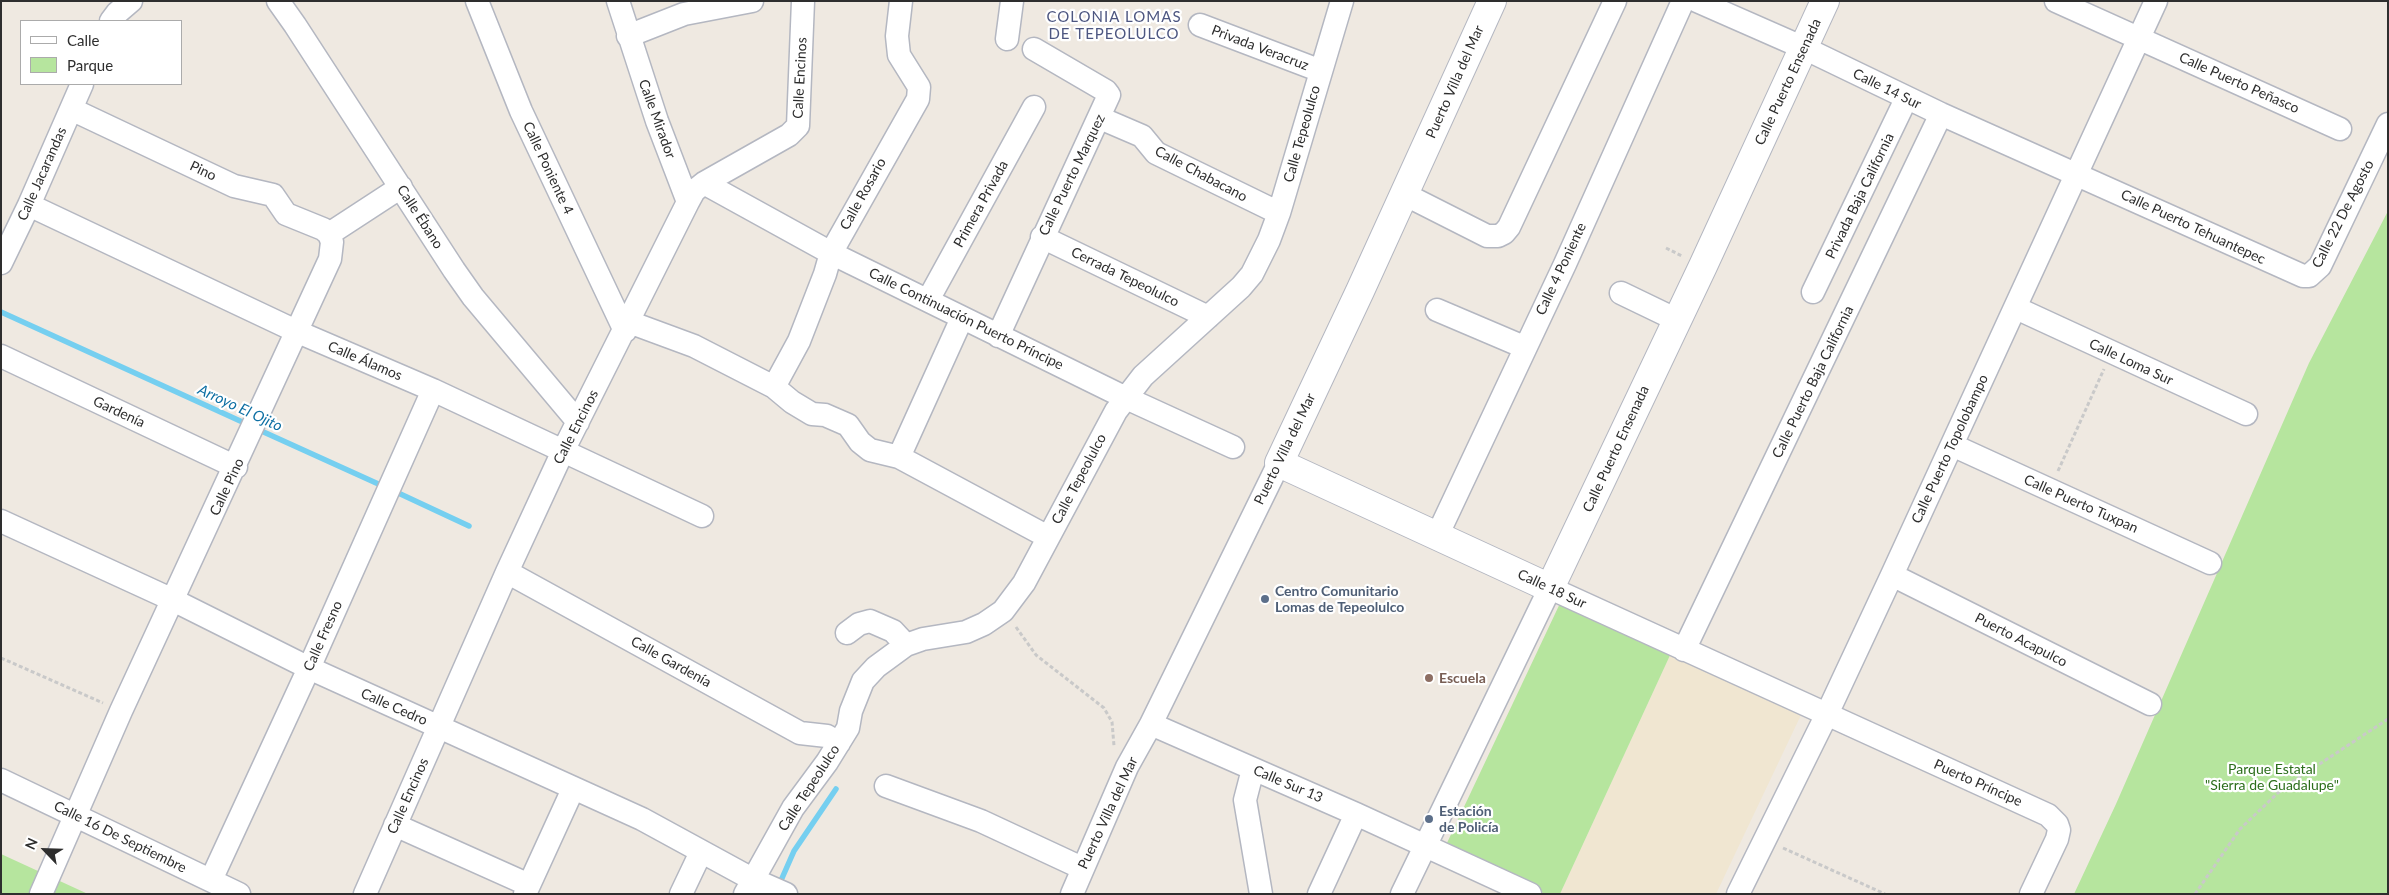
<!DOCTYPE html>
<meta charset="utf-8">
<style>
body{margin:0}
#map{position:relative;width:2389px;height:895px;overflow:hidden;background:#efe9e1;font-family:Lato,sans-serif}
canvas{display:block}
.frame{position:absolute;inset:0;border:2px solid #2e2e2e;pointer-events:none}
.legend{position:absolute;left:20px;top:20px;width:162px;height:65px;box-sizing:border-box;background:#fff;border:1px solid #ababab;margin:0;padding:6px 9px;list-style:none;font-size:15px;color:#2e2e2e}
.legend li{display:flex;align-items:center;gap:10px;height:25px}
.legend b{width:25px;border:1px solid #ababab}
.north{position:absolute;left:20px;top:825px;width:50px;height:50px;-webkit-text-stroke:4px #fff;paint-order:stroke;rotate:294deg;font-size:14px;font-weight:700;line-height:20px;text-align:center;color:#2e2e2e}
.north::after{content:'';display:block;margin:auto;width:18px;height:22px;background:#2e2e2e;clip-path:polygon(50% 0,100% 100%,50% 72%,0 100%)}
</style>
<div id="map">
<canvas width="2389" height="895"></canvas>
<div class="frame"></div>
<ul class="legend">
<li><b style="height:6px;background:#fff"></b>Calle</li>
<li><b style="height:14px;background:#b6e59e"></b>Parque</li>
</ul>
<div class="north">N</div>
</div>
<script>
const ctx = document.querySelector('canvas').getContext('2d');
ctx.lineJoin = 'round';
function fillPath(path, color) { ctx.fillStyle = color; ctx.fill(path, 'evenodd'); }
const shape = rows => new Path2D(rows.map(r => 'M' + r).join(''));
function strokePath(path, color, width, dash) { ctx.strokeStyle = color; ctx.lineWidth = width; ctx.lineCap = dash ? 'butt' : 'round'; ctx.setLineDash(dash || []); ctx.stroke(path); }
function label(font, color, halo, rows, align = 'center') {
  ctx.font = font + ' Lato,sans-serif'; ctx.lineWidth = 4.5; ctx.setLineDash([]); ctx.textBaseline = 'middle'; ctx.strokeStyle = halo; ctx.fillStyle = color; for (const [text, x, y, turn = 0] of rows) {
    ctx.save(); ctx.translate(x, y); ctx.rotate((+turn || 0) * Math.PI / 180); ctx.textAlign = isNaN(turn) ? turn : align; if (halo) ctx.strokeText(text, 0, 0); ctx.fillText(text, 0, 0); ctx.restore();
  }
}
fillPath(shape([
 [1672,651,1801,715,1716,894,1560,894]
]), '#f0e6d1');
fillPath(shape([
 [2388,211,2388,894,2074,894,2116,804,2309,363],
 [1563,597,1672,651,1560,894,1545,894,1446,845],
 [1,854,88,894,1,894]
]), '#b6e59e');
strokePath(shape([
 [1,312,249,425],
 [257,429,385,487],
 [394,491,469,526],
 [779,885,794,851,836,789]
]), '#75cff0', 5.5);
const street = shape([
 [278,1,295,25,454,270,473,297,578,422],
 [477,1,521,111,625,331],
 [618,1,657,121,688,202],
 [1697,1,1804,48,1941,114,2303,276,2309,276,2320,266,2388,124],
 [2056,1,2340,129],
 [111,21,117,13,131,1],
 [1200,25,1321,71],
 [628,36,684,14,752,1],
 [1007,39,1012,1],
 [71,109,234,186,273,195,286,214,323,229,329,234],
 [1100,118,1142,136,1156,153,1279,213],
 [704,183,831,253,1126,398,1233,447],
 [1404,194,1487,236,1498,236,1504,233,1509,227,1615,1],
 [29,205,298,332,433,390,702,516],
 [1042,237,1208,317],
 [1,263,29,205,82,84],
 [1813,292,1906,99],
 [1621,293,1677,320],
 [928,300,1034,107],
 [2016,308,2246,414],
 [1437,310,1524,347],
 [629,322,694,346,774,387,792,402,812,414,825,415,848,425,860,442,870,450,899,457,1048,537],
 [998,336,1109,95,1106,91,1034,49],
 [1,356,236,467],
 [774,387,799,341,825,274,831,253,918,99,919,87,899,55,897,36,901,1],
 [1952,445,2210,563],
 [899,457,962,318],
 [1,521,173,600,309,668,642,819,752,879,786,894],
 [1437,536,1565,264,1683,1],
 [507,572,800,733,827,736,839,743],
 [1892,575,2150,704],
 [847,633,859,624,870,621,893,631,906,645],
 [1684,650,1941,114],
 [1151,724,1356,814,1530,894],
 [1253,769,1245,800,1261,894],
 [1,780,239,894],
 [886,786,981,821,1082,868],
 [395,825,529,885],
 [211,880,309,668,433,390],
 [41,894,121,711,330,259,332,242,329,234,401,187],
 [365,894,507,572,563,451,688,202,694,191,704,183,789,135,798,126,803,1],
 [525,894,573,789],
 [681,894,701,852],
 [745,894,793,808,827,762,848,728,851,711,863,681,876,667,906,645,923,639,966,632,984,624,1003,611,1024,583,1116,411,1143,376,1241,287,1252,274,1269,240,1279,213,1342,1],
 [1072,894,1127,767,1151,724,1279,463],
 [1319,894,1356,814],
 [1402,894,1550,588,2048,815,2057,824,2059,830,2057,839,2031,894],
 [1738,894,1827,714,1892,575,2156,1]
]);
const secondary = shape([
 [1492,1,1360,291,1279,463,1550,588,1703,266,1825,1]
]);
strokePath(street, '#b4b7c1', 25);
strokePath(secondary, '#b4b7c1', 30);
strokePath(shape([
 [1666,248,1682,256],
 [2058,471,2104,369],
 [1016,627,1036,655,1104,708,1112,722,1114,746],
 [1,658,103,703],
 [1783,848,1885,894],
 [2195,894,2240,829,2283,788,2388,719]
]), '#c9c9c9', 3, [4, 2.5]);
strokePath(street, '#fff', 22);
strokePath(secondary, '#fff', 28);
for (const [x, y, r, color] of [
 [1265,599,5,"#5c6f8a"],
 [1429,678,5,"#8d6e63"],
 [1429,819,5,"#5c6f8a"]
]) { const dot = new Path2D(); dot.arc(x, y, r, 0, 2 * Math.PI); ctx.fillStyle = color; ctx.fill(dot); strokePath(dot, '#fff', 2); }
label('14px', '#2e2e2e', '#fff', [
 ["Privada Veracruz",1260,48,21],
 ["Calle Encinos",800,78,-87],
 ["Puerto Villa del Mar",1455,82,-66],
 ["Calle Puerto Ensenada",1788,82,-65],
 ["Calle Puerto Peñasco",2239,83,24],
 ["Calle 14 Sur",1887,89,26],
 ["Calle Mirador",657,119,70],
 ["Calle Tepeolulco",1302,134,-74],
 ["Calle Poniente 4",548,168,65],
 ["Pino",203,171,25],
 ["Calle Jacarandas",42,174,-66],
 ["Calle Chabacano",1201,174,28],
 ["Calle Puerto Marquez",1072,175,-64],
 ["Calle Rosario",863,194,-61],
 ["Privada Baja California",1860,196,-64],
 ["Primera Privada",981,204,-61],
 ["Calle 22 De Agosto",2343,214,-63],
 ["Calle Ébano",420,217,57],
 ["Calle Puerto Tehuantepec",2193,227,25],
 ["Calle 4 Poniente",1561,269,-65],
 ["Cerrada Tepeolulco",1125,277,26],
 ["Calle Continuación Puerto Príncipe",966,319,26],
 ["Calle Álamos",365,361,23],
 ["Calle Loma Sur",2131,362,25],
 ["Calle Puerto Baja California",1813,382,-64],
 ["Gardenía",119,412,25],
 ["Calle Encinos",576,427,-63],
 ["Puerto Villa del Mar",1285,449,-64],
 ["Calle Puerto Ensenada",1616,449,-65],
 ["Calle Puerto Topolobampo",1950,449,-65],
 ["Calle Tepeolulco",1079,479,-62],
 ["Calle Pino",227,487,-65],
 ["Calle Puerto Tuxpan",2081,504,24],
 ["Calle 18 Sur",1552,589,25],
 ["Calle Fresno",323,636,-66],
 ["Puerto Acapulco",2021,640,27],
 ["Calle Gardenía",671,662,29],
 ["Calle Cedro",394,707,24],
 ["Puerto Príncipe",1978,783,24],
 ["Calle Sur 13",1288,784,23],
 ["Calle Tepeolulco",809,788,-57],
 ["Calle Encinos",408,796,-66],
 ["Puerto Villa del Mar",1108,813,-65],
 ["Calle 16 De Septiembre",120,837,26]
]);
label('bold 14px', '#4e5e75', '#fff', [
 ["Centro Comunitario",1275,591],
 ["Lomas de Tepeolulco",1275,607],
 ["Estación",1439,811],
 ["de Policía",1439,827]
], 'left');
label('bold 14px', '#785e54', '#fff', [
 ["Escuela",1439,678]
], 'left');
label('14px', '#2c6e1b', '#fff', [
 ["Parque Estatal",2272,769],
 ["\"Sierra de Guadalupe\"",2272,785]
]);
ctx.letterSpacing = '1px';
label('15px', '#4d5680', '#fff', [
 ["COLONIA LOMAS",1114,17],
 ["DE TEPEOLULCO",1114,34]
]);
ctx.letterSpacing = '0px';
label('italic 15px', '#0d6fa3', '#fff', [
 ["Arroyo El Ojito",240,408,25]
]);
</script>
